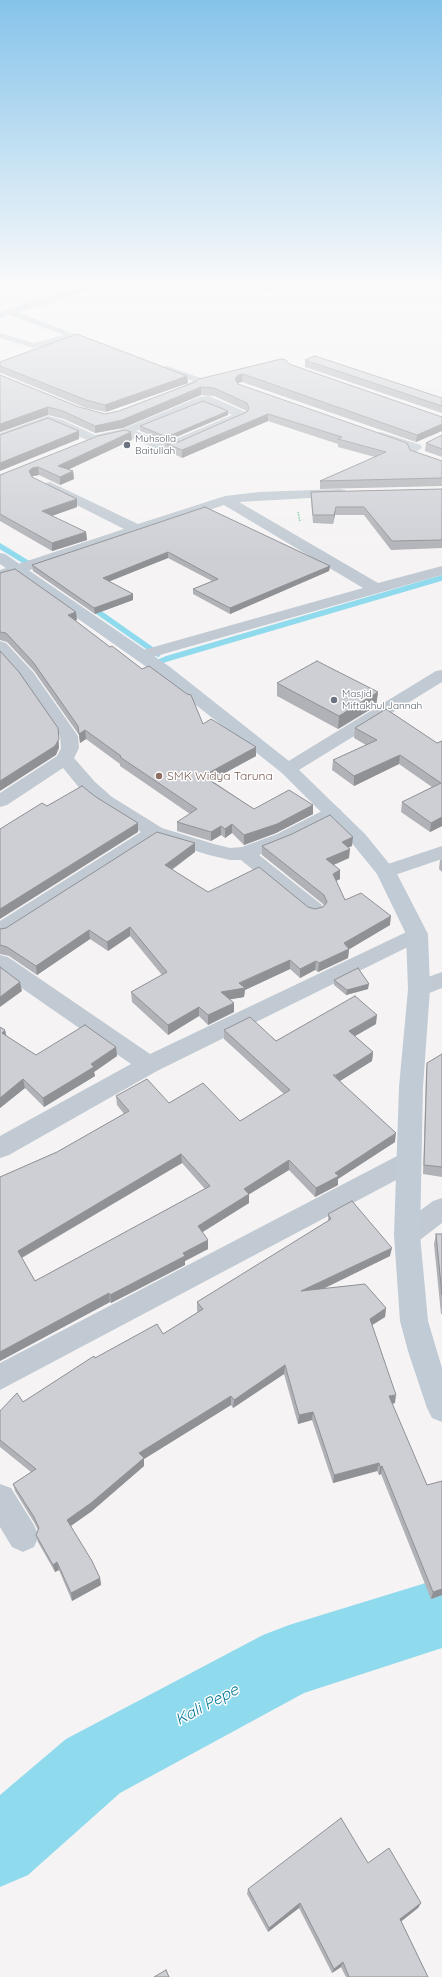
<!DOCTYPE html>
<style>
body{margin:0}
canvas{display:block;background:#f5f3f3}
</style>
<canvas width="442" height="1977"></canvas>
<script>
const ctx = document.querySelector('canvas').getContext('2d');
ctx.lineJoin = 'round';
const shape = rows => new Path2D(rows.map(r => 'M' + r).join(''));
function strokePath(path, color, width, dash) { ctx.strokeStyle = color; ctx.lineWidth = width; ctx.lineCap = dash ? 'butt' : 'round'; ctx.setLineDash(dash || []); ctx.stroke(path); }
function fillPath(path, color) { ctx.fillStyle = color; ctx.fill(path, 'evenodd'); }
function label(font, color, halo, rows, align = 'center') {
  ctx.font = font + ' Quicksand,sans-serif'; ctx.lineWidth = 3; ctx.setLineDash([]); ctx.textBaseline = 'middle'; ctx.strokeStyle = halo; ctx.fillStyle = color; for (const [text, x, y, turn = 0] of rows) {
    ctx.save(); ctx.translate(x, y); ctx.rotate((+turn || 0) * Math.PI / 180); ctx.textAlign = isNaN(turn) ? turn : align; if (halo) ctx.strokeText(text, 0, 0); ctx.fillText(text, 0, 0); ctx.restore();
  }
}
strokePath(shape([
 [0,546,34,567],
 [91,607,158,654],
 [152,665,166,659,442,578]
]), '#90daee', 5.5);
fillPath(shape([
 [442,1578,442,1648,304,1693,120,1793,28,1875,0,1887,0,1795,66,1739,263,1635,289,1625,442,1578]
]), '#90daee');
strokePath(shape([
 [298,512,300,522]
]), '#7ad0a6', 1.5, [1.5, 1]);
fillPath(shape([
 [244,283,254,283,277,290,273,292,244,285,244,283],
 [7,310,13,310,97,343,93,345,71,338,34,348,0,338,0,333,34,343,64,335,7,314,7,310],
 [167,366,201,378,202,380,198,386,183,393,177,393,177,389,193,381,164,371,164,367,167,366]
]), '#c1cad2');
fillPath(shape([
 [209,396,246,412,248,415,246,418,171,450,157,449,126,436,94,443,49,424,0,441,0,433,48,416,63,420,95,435,123,429,199,397,209,396],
 [205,404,232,415,169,442,164,442,136,431,205,404],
 [381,432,421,445,422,448,416,452,377,439,375,436,377,433,381,432],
 [50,482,138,524,225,496,259,492,340,489,345,490,347,493,345,496,239,502,378,583,442,566,442,575,142,660,136,658,134,655,136,652,363,588,224,505,0,580,0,570,124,529,45,489,43,486,45,483,50,482],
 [0,641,6,643,33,672,78,736,79,748,74,758,95,782,112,797,162,828,214,844,230,848,242,847,277,834,326,809,333,807,340,809,343,813,340,817,291,842,259,855,322,905,325,910,322,915,315,917,308,915,241,860,230,860,209,855,157,839,7,936,0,938,0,921,141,832,98,805,81,790,63,768,7,805,0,807,0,793,57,756,61,748,60,736,21,680,0,656,0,641],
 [442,670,442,682,294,773,288,774,282,773,279,769,282,765,436,671,442,670],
 [442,846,442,859,386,878,379,877,376,872,379,867,442,846],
 [417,927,424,929,428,934,424,939,157,1071,9,1155,0,1158,0,1136,131,1064,0,973,0,955,8,957,150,1054,417,927],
 [442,972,442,988,419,997,411,995,408,989,411,983,442,972],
 [408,1152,417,1155,420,1162,417,1169,0,1390,0,1363,399,1155,408,1152],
 [442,1198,442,1223,416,1243,407,1246,398,1243,394,1235,398,1227,433,1201,442,1198],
 [0,1484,11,1488,34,1525,39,1536,34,1547,23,1552,12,1547,0,1527,0,1484]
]), '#c1cad2');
fillPath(shape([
 [91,283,106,283,105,285,0,318,0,312,91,283],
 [0,553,5,554,170,667,294,765,365,834,396,872,428,934,430,989,423,1087,420,1235,428,1321,442,1368,442,1422,432,1418,427,1408,408,1351,400,1321,394,1235,399,1087,408,989,406,934,377,874,351,842,282,773,158,675,0,564,0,553]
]), '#c1cbd6');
fillPath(shape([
 [305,360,442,398,442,413,305,367],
 [0,362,187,376,188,383,106,412,86,408,1,373,0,373],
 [289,364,442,417,442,431,416,442,242,382,237,383,238,384,410,450,442,461,442,486,320,489,320,481,375,457,338,447,338,444,268,421,182,458,166,450,165,443,176,443,247,411,214,396,201,395,123,428,95,433,64,419,48,415,0,432,0,375,79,407,105,414,119,411,195,382],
 [228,415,169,440,164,440,140,431,140,426],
 [442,435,442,457,425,451,426,443],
 [132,440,68,469,73,471,74,479,60,485,39,475,33,476,32,477,77,507,52,516,86,532,87,540,52,551,0,521,0,475],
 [442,489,442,548,391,550,364,515,335,515,333,524,313,523,311,500,311,492],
 [205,507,330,566,329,571,230,614,193,594,193,589,212,581,168,558,109,581,133,600,95,614,33,571,32,565],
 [0,573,77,620,75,621,203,724,256,747,256,756,211,780,254,809,313,805,313,814,276,833,244,845,232,833,225,838,221,835,211,841,177,831,177,822,190,814,120,766,120,764,86,739,80,743,79,735,34,671,7,642,0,640],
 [277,683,378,692,376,706,338,729,277,696],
 [355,728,437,743,442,741,442,826,430,832,401,812,402,802,432,787,399,764,354,786,332,770,333,760,366,745,354,738],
 [262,846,352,846,348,847,349,858,334,865,340,870,340,879,336,881,345,900,390,925,349,949,348,958,318,972,315,970,300,978,290,969,245,990,244,997,230,999,234,1012,208,1025,199,1016,168,1035,132,1002,131,992,162,975,130,936,108,951,90,939,37,975,9,956,0,954,0,929,6,928,195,852,172,870,208,892,308,907,315,909,323,907,324,906,323,904,262,855],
 [442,859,442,872,439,869,440,860],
 [334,980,368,989,346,995,334,985],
 [376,1024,355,1036,373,1052,372,1061,340,1081,395,1142,338,1179,338,1185,315,1197,289,1170,249,1194,249,1203,202,1232,208,1249,185,1261,185,1265,111,1303,110,1302,0,1361,0,1177,57,1152,124,1114,117,1105,116,1096,169,1103,240,1121,284,1094,224,1039,224,1030,276,1041],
 [182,1163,205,1189,35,1281,22,1258],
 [5,1030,6,1036,36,1055,116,1047,117,1056,94,1072,95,1076,44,1107,25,1088,0,1108],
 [442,1054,442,1177,423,1174,426,1073,427,1063],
 [328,1214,390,1256,323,1289,386,1308,385,1317,372,1325,395,1403,392,1404,442,1595,431,1599,381,1474,379,1475,377,1471,333,1483,312,1420,298,1424,284,1374,233,1408,231,1405,144,1459,144,1466,92,1511,71,1526,100,1578,101,1585,72,1601,59,1570,55,1572,38,1542,36,1535,38,1530,35,1524,15,1491,13,1484,31,1472,0,1447,0,1411,23,1402,95,1358,163,1334,198,1312,197,1311,197,1302,328,1222],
 [436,1234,442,1234,442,1314,441,1314,434,1244],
 [368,1863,421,1903,418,1908,401,1921,428,1977,346,1977,341,1967,332,1973,299,1908,268,1932,247,1894,248,1889]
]), '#b0b2b7');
fillPath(shape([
 [243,374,242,382,238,383,235,386,235,379,238,375],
 [187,376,188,383,106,412,105,405],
 [201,387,201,395,123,428,95,433,95,426],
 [48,407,48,415,0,432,0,424],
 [228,411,228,415,169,440,169,436],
 [268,414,268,421,182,458,182,450],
 [442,424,442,431,416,442,417,435],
 [79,431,79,439,0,471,0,463],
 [131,432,132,440,59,474,58,466],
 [38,467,39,475,33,476,30,479,29,471,32,468],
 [73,471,74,479,60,485,60,477],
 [77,499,77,507,43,519,42,511],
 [336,507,335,515,333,524,334,515],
 [86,532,87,540,52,551,52,543],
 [168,552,168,558,103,584,103,578],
 [330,566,329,571,230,614,230,608],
 [133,594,133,600,95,614,94,608],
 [76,612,77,620,68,623,68,615],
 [378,692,376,706,338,729,339,716],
 [58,728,59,748,56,755,0,791,0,781],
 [85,730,86,739,80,743,79,734],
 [256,747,256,756,203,785,203,776],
 [400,755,399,764,354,786,354,776],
 [313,805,313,814,276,833,244,845,244,835],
 [442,817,442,826,430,832,431,823],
 [138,823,138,832,0,919,0,909],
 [232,824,232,833,225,838,225,829],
 [221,826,221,835,211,841,211,832],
 [353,837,352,846,341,851,342,842],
 [195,843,195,852,165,874,165,865],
 [350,849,349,858,326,868,326,859],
 [340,870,340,879,332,883,333,874],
 [391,916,390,925,348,950,349,949,348,958,318,972,319,963,344,943],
 [130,927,130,936,108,951,107,942],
 [89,930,90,939,37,975,36,966],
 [290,960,290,969,245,990,244,997,221,1001,221,992],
 [316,961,315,970,300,978,300,969],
 [20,982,22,991,0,1007,0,997],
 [369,984,368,989,346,995,347,990],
 [234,1003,234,1012,208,1025,208,1015],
 [199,1007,199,1016,168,1035,168,1025],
 [377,1015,376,1024,348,1040,349,1031],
 [5,1030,7,1039,2,1033],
 [116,1047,117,1056,94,1072,95,1076,44,1107,43,1098],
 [373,1052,372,1061,335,1084,336,1075],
 [23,1079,25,1088,0,1108,0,1098],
 [396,1133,395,1142,338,1179,338,1185,315,1197,316,1188,335,1173],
 [181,1154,182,1163,19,1259,18,1251],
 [289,1160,289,1170,243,1198,244,1189],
 [249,1194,249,1203,198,1235,198,1226],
 [208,1240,208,1249,185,1261,185,1265,111,1303,110,1295,183,1253],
 [392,1248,390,1256,300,1300,301,1291],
 [109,1293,110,1302,0,1361,0,1352],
 [386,1308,385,1317,369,1327,370,1319],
 [285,1365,284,1374,233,1408,234,1400],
 [396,1395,395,1403,387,1405,389,1396],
 [231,1396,231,1405,144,1459,144,1466,92,1511,69,1527,67,1520,139,1453],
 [313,1412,312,1420,298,1424,299,1415],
 [379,1463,377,1471,333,1483,334,1475],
 [382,1466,381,1474,379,1475,380,1467],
 [57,1562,59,1570,55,1572,53,1565],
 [100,1578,101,1585,72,1601,71,1593],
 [442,1589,442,1595,431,1599,433,1592],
 [300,1903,299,1908,268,1932,269,1928],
 [421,1903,418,1908,398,1924,400,1919],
 [343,1962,341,1967,332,1973,334,1969]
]), '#909195');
const building = shape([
 [77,334,187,376,105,405,86,400,0,366,0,362,77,334],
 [315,356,442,398,442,406,305,360,315,356],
 [281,359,286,360,289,364,442,417,442,424,417,435,243,374,238,375,235,379,238,384,407,443,410,450,442,461,442,478,320,481,386,452,338,439,342,437,268,414,182,450,165,443,176,443,247,412,249,408,247,403,214,388,201,387,122,420,95,426,63,411,48,407,0,424,0,375,79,407,105,414,119,411,195,382,199,379,281,359],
 [203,401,228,411,169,436,164,436,140,426,203,401],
 [48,418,79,431,0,463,0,435,48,418],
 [125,430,131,432,58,466,73,471,60,477,38,467,32,468,29,471,32,477,77,499,42,511,86,532,52,543,0,514,0,475,98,436,125,430],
 [442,435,442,449,426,443,442,435],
 [442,489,442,540,392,541,364,507,336,507,334,515,313,515,311,492,442,489],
 [205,507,330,566,230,608,193,589,218,579,168,552,103,578,133,594,94,608,32,565,205,507],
 [15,569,76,612,68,615,110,647,112,646,142,669,149,666,187,694,191,695,203,724,211,719,256,747,203,776,254,809,289,790,313,805,277,824,244,835,232,824,225,829,221,826,211,832,177,822,197,809,120,757,121,756,85,730,79,734,78,726,33,662,6,633,0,632,0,573,15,569],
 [0,651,19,672,58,728,59,739,55,746,0,781,0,651],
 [317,661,378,692,339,716,277,683,317,661],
 [386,709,437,743,442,741,442,817,431,823,402,802,441,783,400,755,354,776,333,760,377,740,355,728,386,709],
 [82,786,96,797,138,823,0,909,0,829,42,803,47,806,82,786],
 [330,815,353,837,342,842,350,849,326,859,340,870,333,874,345,900,361,893,391,916,344,943,349,949,319,963,316,961,300,969,290,960,239,983,245,988,221,992,234,1003,208,1015,199,1007,168,1025,131,992,167,972,130,927,107,942,89,930,36,966,7,947,0,945,0,929,6,928,157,832,195,843,165,865,208,892,259,867,308,907,315,909,323,907,327,902,324,895,262,846,292,834,330,815],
 [0,967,20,982,0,997,0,967],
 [358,968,369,984,347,990,334,980,358,968],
 [355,996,377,1015,349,1031,373,1052,336,1075,333,1075,396,1133,335,1173,339,1176,316,1188,289,1160,244,1189,249,1194,198,1226,208,1240,183,1253,185,1256,110,1295,109,1293,0,1352,0,1177,57,1152,129,1111,116,1096,147,1079,169,1103,203,1083,240,1121,290,1090,224,1030,250,1017,276,1041,355,996],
 [181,1154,210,1186,35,1281,18,1251,181,1154],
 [85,1025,116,1047,91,1064,94,1067,43,1098,23,1079,0,1098,0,1027,5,1030,2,1033,36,1055,85,1025],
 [442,1054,442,1167,424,1165,427,1063,442,1054],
 [352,1201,392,1248,301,1291,365,1284,386,1308,370,1319,396,1395,389,1396,427,1485,442,1481,442,1589,433,1592,382,1466,380,1467,379,1463,334,1475,313,1412,299,1415,285,1365,234,1400,231,1396,139,1453,144,1458,91,1503,67,1520,92,1561,100,1578,71,1593,57,1562,53,1565,36,1535,39,1528,34,1517,13,1484,36,1469,0,1440,0,1411,17,1393,23,1402,94,1356,95,1358,157,1324,163,1334,203,1309,197,1302,331,1219,328,1214,352,1201],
 [436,1234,442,1234,442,1295,436,1234],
 [341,1818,368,1863,389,1848,421,1903,400,1919,428,1977,349,1977,343,1962,334,1969,300,1903,269,1928,248,1889,341,1818],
 [166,1970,169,1977,154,1977,166,1970]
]);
fillPath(building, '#cdcfd5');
strokePath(building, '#909195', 1);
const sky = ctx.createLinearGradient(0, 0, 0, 559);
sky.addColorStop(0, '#85c3ea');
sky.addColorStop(0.51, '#fafafa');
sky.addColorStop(1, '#fafafa00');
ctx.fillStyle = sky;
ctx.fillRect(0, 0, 442, 559);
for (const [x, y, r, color] of [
 [127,445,4,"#6b7280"],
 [334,700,4,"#6b7280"],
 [159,776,4,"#8d6e63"]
]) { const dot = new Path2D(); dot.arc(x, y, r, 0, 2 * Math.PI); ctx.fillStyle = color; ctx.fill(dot); strokePath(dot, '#fff', 1.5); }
label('10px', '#5b616d', '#fff', [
 ["Muhsolla",135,439],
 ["Baitullah",135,451],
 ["Masjid",342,694],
 ["Miftakhul Jannah",342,706]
], 'left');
label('12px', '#785e54', '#fff', [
 ["SMK Widya Taruna",167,776]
], 'left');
label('italic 16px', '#0c7c9b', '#fff', [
 ["Kali Pepe",207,1705,-28]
]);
</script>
